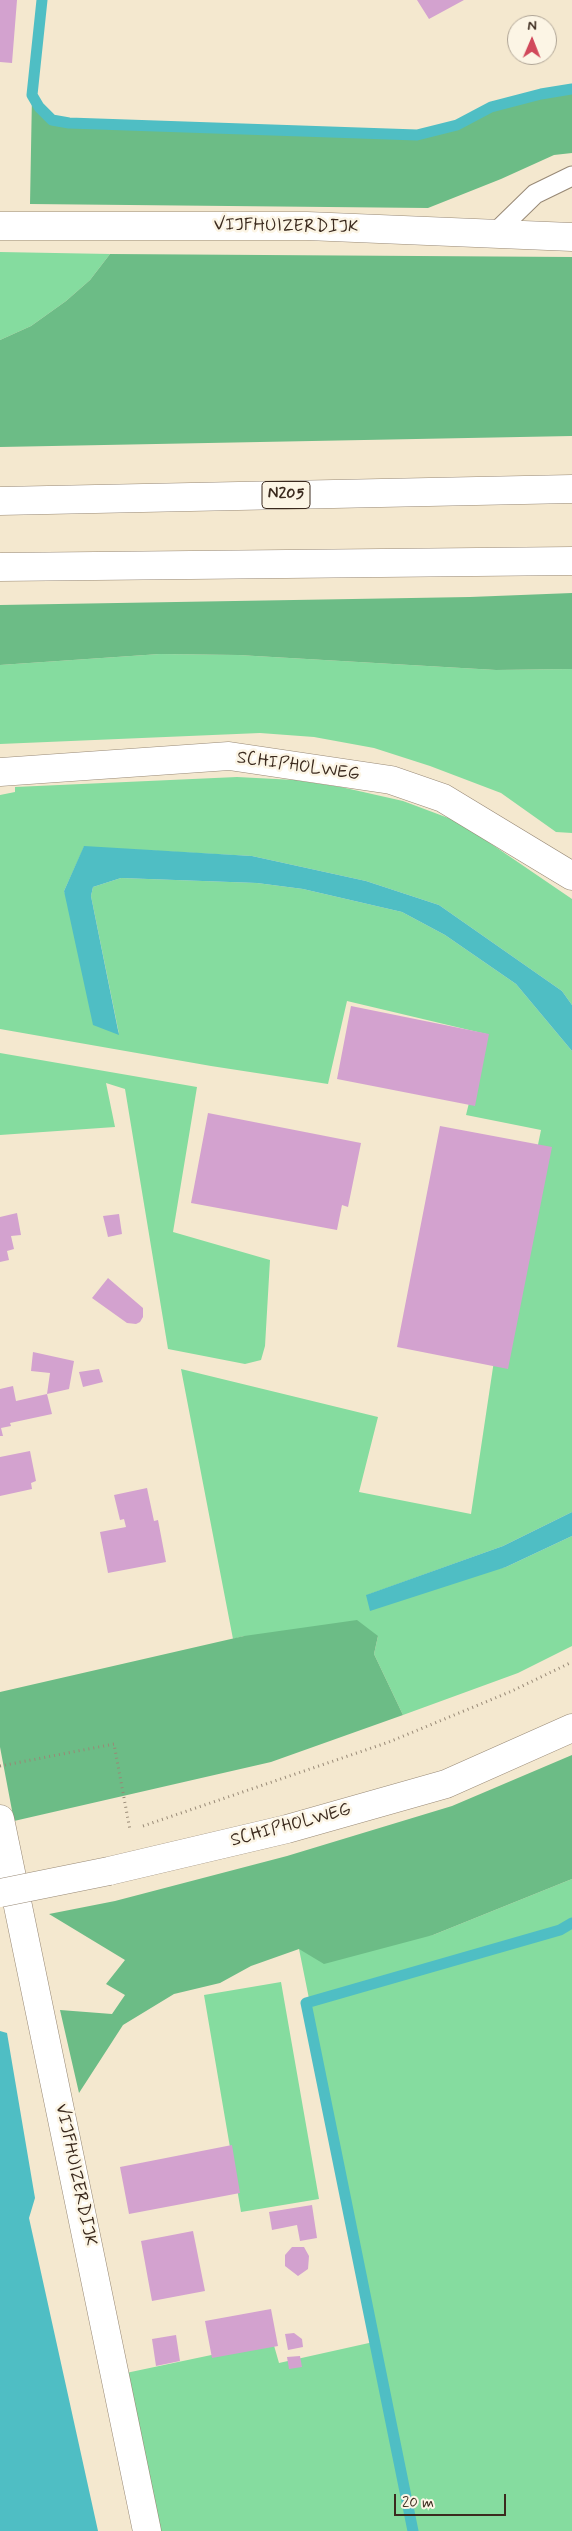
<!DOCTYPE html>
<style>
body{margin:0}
#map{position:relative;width:572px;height:2531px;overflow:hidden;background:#f4e8cf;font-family:Mynerve,sans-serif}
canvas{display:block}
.north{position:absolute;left:507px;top:15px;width:50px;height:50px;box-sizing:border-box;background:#fcf5e5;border:1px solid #afa495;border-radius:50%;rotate:1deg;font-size:14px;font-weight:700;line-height:20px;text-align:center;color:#3b2a1e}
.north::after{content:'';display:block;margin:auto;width:18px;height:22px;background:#d1495b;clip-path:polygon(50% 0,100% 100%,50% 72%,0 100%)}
.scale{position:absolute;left:394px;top:2494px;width:112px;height:22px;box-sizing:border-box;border:2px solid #3b2a1e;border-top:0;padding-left:6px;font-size:15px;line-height:18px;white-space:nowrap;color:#3b2a1e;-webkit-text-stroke:4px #fcf5e5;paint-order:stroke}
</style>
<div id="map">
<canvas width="572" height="2531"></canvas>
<div class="north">N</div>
<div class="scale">20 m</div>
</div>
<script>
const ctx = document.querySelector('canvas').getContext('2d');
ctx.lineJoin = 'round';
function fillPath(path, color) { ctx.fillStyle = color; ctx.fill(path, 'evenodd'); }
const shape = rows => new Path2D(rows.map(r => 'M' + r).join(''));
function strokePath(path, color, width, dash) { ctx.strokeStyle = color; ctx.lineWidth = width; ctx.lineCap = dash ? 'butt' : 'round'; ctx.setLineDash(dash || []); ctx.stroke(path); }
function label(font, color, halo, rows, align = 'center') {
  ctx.font = font + ' Mynerve,sans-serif'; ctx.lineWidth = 5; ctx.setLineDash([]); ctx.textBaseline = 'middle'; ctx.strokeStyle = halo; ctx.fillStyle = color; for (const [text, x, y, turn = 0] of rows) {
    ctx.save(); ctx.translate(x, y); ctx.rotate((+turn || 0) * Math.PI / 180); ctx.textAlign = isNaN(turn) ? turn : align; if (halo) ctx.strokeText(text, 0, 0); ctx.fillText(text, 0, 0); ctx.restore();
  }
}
fillPath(shape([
 [0,252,110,254,90,280,66,301,31,326,0,340],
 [160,654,238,655,496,670,572,669,572,833,556,832,501,793,430,766,374,748,314,737,260,733,0,744,0,665],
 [237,777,295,780,341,787,403,801,459,822,572,899,572,1005,562,991,439,905,366,881,252,856,84,847,64,891,119,1034,91,896,93,887,121,878,257,883,303,889,402,912,445,935,516,984,572,1051,572,1512,503,1546,367,1595,506,1567,572,1536,572,1646,518,1673,403,1715,374,1654,378,1636,244,1636,233,1639,181,1369,378,1417,359,1492,471,1514,495,1354,541,1130,466,1115,486,1034,347,1001,328,1084,211,1066,0,1029,0,795,15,792,15,787],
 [0,1053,197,1087,173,1232,270,1260,265,1346,261,1360,245,1364,168,1349,125,1089,106,1083,115,1127,0,1135],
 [572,1879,572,2531,159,2531,126,2373,273,2342,279,2363,378,2341,299,1949,433,1935],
 [281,1982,319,2199,241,2212,204,1995]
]), '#85dc9f');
fillPath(shape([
 [572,89,572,153,554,155,501,179,428,208,30,204,32,95,39,107,51,119,69,123,417,135,457,125,491,107,541,94],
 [110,254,572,257,572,436,0,447,0,340,31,326,66,301,90,280],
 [572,593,572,669,496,670,238,655,160,654,0,665,0,605,470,597],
 [357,1620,378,1636,374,1654,403,1715,271,1762,14,1821,0,1747,0,1692,244,1636],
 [572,1755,572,1879,433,1935,324,1964,299,1949,251,1966,220,1983,174,1994,123,2025,79,2093,60,2010,112,2014,125,1995,106,1984,125,1960,49,1914,115,1901,287,1856,452,1806]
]), '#6cbc86');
fillPath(shape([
 [84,846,252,856,366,881,439,905,562,991,572,1005,572,1051,516,984,445,935,402,912,303,889,257,883,121,878,93,887,91,896,119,1035,93,1025,64,891],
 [572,1512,572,1536,506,1567,370,1611,366,1595,503,1546],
 [0,2031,7,2033,35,2198,29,2218,98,2531,0,2531]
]), '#4fbec4');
strokePath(shape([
 [42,0,32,95,39,107,52,120,69,123,417,135,457,125,491,107,541,94,572,89],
 [413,2531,306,2003,560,1930,572,1923]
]), '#4fbec4', 11);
fillPath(shape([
 [0,0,17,0,12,63,0,62],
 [417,0,464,0,429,19],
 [351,1006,489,1034,475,1106,337,1079],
 [208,1113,361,1143,348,1207,342,1205,337,1230,191,1203],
 [440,1126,552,1147,508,1369,397,1347],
 [17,1213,21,1235,11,1236,14,1249,7,1251,9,1260,0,1262,0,1217],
 [119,1214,122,1234,108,1237,103,1216],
 [108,1278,143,1308,143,1317,140,1322,136,1324,127,1323,92,1298],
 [33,1352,74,1361,69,1389,47,1394,50,1373,31,1371],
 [99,1369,103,1382,83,1387,79,1372],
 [13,1386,16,1401,47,1394,52,1414,10,1423,11,1426,1,1428,3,1436,0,1436,0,1389],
 [30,1451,36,1481,31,1483,32,1489,0,1496,0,1457],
 [147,1488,154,1521,158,1520,166,1562,108,1573,100,1532,126,1527,124,1519,120,1520,114,1495],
 [232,2145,240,2193,129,2214,120,2167],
 [312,2205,317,2238,300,2241,297,2225,272,2230,269,2212],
 [193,2231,205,2291,152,2301,141,2241],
 [292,2247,304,2247,309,2256,308,2269,298,2276,285,2266,285,2255],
 [271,2309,278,2346,212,2358,205,2321],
 [294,2333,302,2339,303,2347,288,2350,285,2334],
 [176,2335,180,2361,156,2366,152,2339],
 [300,2356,302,2367,289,2369,287,2357]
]), '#d3a2cf');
const lane = shape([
 [494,234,535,194,572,176]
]);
const street = shape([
 [0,226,307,226,572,237]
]);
const secondary = shape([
 [0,772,229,756,391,780,443,798,572,876],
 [0,1819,147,2531],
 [109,1871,287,1829,446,1784,572,1728]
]);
const highway = shape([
 [0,501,572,489],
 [0,567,572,561]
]);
strokePath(lane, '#988976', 21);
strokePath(street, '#988976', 29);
strokePath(secondary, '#988976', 29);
strokePath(highway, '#988976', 29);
strokePath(shape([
 [0,1766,114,1744,130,1830],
 [143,1826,389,1742,512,1691,572,1662]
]), '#988976', 3, [1, 4]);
strokePath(lane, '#fff', 19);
strokePath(street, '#fff', 28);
strokePath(secondary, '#fff', 28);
strokePath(highway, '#fff', 28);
const secondaryBridge = shape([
 [0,1893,109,1871]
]);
strokePath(secondaryBridge, '#988976', 29, []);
strokePath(secondaryBridge, '#fff', 28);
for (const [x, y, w] of [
 [286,495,48]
]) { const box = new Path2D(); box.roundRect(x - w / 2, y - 13.5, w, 27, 4); ctx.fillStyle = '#fcf5e5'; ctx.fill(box); strokePath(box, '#3b2a1e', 1); }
label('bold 16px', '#3b2a1e', null, [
 ["N205",286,495]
]);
label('18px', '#3b2a1e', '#fcf5e5', [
 ["VIJFHUIZERDIJK",286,227,1],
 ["SCHIPHOLWEG",298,767,8],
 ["SCHIPHOLWEG",291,1826,-15],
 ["VIJFHUIZERDIJK",75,2175,78]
]);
</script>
